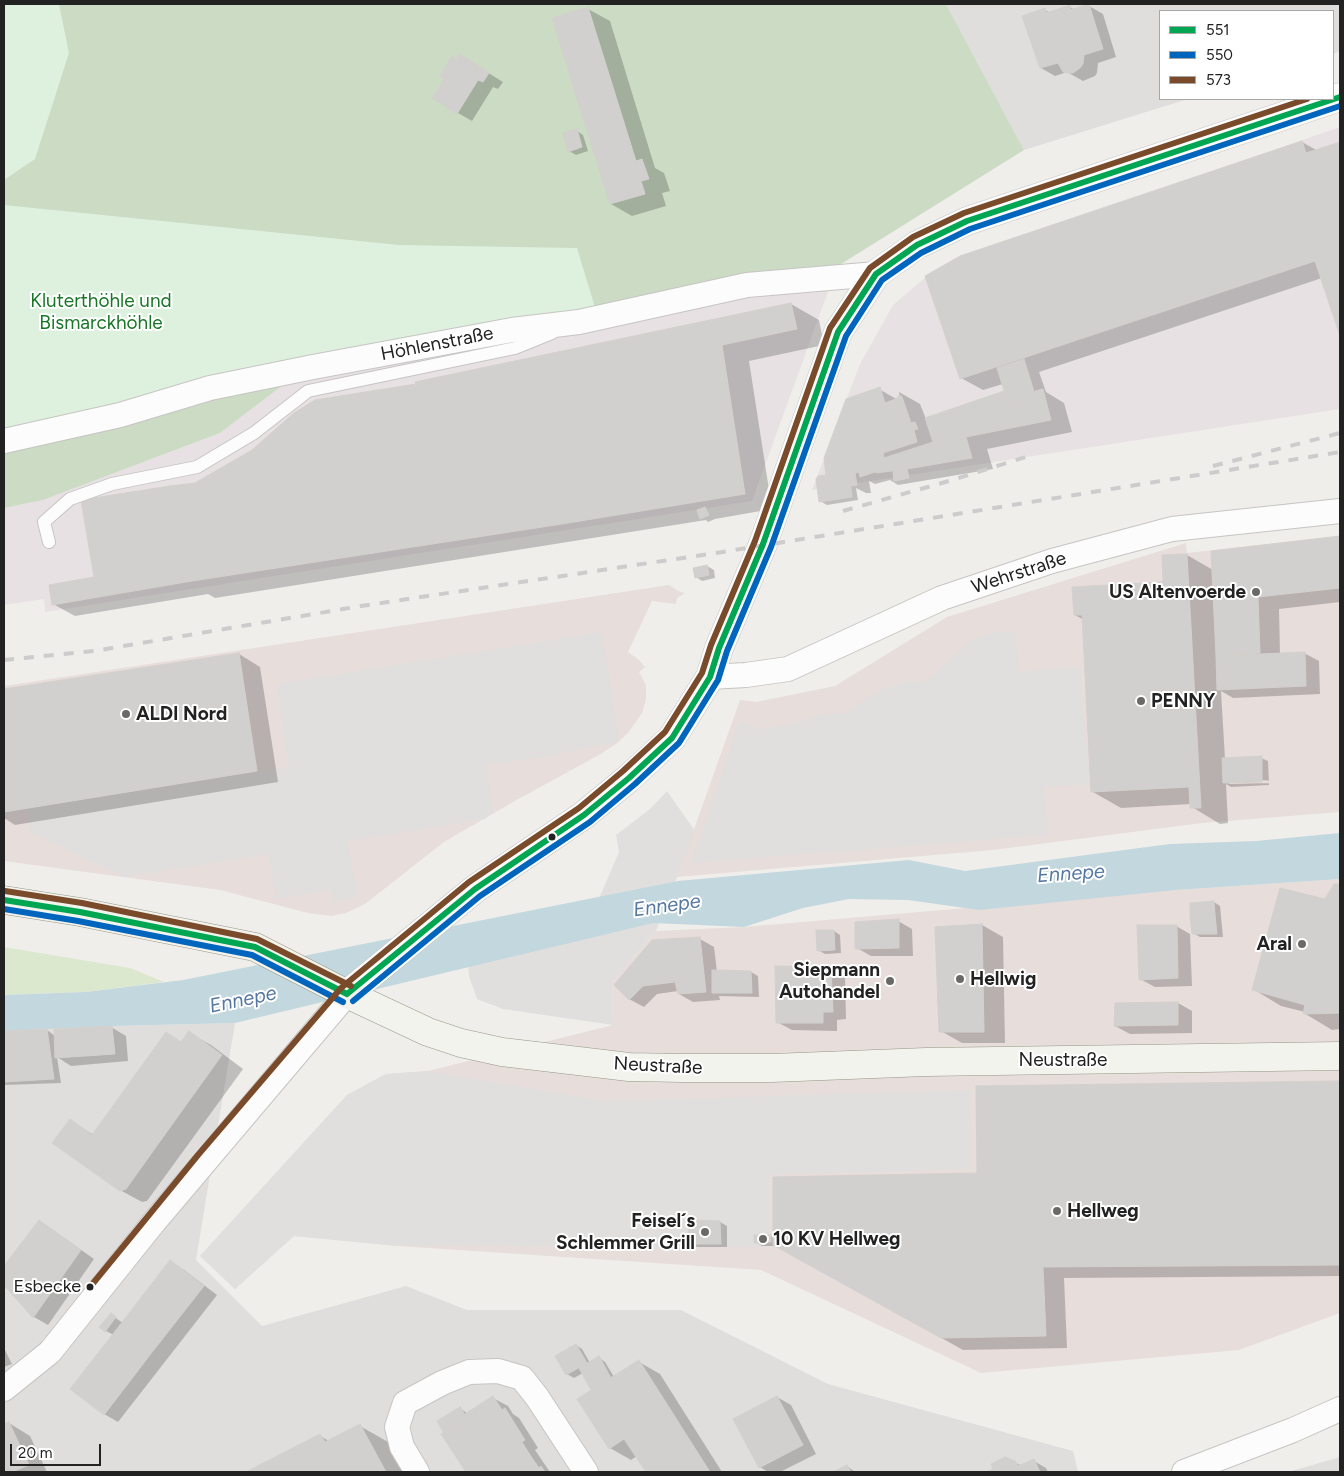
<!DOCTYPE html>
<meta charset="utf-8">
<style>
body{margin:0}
#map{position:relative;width:1344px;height:1476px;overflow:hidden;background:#f0eeeb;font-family:Figtree,sans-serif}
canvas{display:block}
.frame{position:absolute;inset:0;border:5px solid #222;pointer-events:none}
.legend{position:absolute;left:1159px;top:10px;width:175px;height:90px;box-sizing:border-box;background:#fff;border:1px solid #a7a7a7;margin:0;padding:6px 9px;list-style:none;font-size:15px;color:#222}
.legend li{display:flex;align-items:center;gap:10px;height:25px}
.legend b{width:25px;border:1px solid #a7a7a7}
.scale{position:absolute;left:10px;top:1444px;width:91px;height:22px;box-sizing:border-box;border:2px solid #222;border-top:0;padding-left:6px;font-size:15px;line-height:18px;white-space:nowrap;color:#222;-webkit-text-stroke:4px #fff;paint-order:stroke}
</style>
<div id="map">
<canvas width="1344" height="1476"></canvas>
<div class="frame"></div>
<ul class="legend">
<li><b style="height:6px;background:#00a651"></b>551</li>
<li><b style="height:6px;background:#0065bd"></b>550</li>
<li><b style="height:6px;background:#7a4b2a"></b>573</li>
</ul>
<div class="scale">20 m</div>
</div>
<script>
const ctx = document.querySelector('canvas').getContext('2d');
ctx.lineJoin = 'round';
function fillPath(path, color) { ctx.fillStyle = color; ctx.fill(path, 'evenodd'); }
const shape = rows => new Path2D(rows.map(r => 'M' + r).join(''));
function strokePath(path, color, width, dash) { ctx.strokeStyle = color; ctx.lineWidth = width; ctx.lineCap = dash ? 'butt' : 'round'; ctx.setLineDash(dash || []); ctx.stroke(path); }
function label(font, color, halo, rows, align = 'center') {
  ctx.font = font + ' Figtree,sans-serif'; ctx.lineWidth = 4; ctx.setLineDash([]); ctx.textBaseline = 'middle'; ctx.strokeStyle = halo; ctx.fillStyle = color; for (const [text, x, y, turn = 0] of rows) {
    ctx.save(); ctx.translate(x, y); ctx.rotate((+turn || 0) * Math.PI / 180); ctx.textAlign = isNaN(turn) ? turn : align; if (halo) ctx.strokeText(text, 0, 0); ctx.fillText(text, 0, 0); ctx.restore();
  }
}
fillPath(shape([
 [946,4,1340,4,1340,51,1333,54,1333,11,1160,11,1160,99,1188,99,1024,150],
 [235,1023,196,1260,262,1326,406,1286,467,1310,681,1310,828,1384,1073,1451,1078,1472,4,1472,4,1031,112,1026],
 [1340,1457,1340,1472,1288,1472]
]), '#dfdedc');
fillPath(shape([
 [1340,536,1340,812,1202,823,993,850,677,877,740,700,756,702,835,686,947,617,1186,543,1187,553],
 [669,585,678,591,685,593,677,598,676,604,652,601,628,652,638,659,645,667,639,672,646,685,646,700,642,713,628,733,616,744,599,755,513,802,444,842,365,904,346,913,331,916,308,913,220,890,4,861,4,686],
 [1340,879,1340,1313,1239,1350,981,1373,761,1270,398,1246,294,1236,235,1289,200,1256,347,1095,386,1074,428,1071,613,1025,612,982,656,931,744,927,1176,890]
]), '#e7dddb');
fillPath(shape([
 [1340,127,1340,409,812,490,860,364,893,305,926,277,960,258],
 [833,269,829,289,752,501,45,612,44,599,4,605,4,508,43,500,220,433,329,350]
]), '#e8e1e4');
fillPath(shape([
 [4,947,130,968,164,982,86,992,4,995]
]), '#dce8ce');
fillPath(shape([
 [4,4,946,4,1024,150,833,269,329,350,220,433,43,500,4,508]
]), '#cbdbc4');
fillPath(shape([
 [4,4,59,4,69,53,35,159,4,180],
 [4,205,399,245,577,248,597,314,4,436]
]), '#ddf1de');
fillPath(shape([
 [1015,631,1019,672,1080,667,1090,784,1044,787,1048,835,691,863,740,721,761,729,798,723,820,714,844,713,881,690,902,683,926,681,972,640,994,632],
 [602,632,619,741,545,757,486,765,494,812,485,819,348,841,357,897,334,901,332,890,276,899,269,854,124,877,31,832,27,808,289,767,277,684],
 [667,791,695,831,656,931,612,982,613,1025,503,1009,477,999,469,976,468,959,589,922,619,852,616,835,650,809],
 [428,1071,605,1101,971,1090,972,1169,769,1175,769,1247,398,1246,294,1236,235,1289,200,1256,347,1095,386,1074]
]), '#e0dfde');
fillPath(shape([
 [1340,833,1340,879,1176,890,979,910,908,900,849,899,803,908,744,927,653,923,235,1023,112,1026,4,1031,4,995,86,992,183,980,678,881,909,860,965,871,1170,844,1256,841]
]), '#c3d7de');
fillPath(shape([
 [1089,6,1103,14,1116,57,1098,63,1097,73,1095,76,1083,81,1067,72,1055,76,1041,68,1045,10,1050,13,1070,7,1075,10],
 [588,9,610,21,655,168,664,173,670,191,662,193,666,206,632,216,611,204],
 [458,61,474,64,503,82,498,89,493,87,472,121,458,113],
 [577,131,583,135,588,151,576,155,569,151],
 [1302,142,1318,151,1340,143,1340,332,1322,278,1039,372,1046,392,1064,403,1072,432,987,449,993,469,898,485,890,480,875,484,869,481,871,493,866,493,856,488,858,500,827,505,820,501,828,477,879,389,898,400,900,399,899,392,920,404,926,419,1004,392,1006,393,1003,384,983,390,961,378],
 [791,304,819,320,824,345,749,361,772,509,715,519,708,522,706,520,215,598,208,594,75,616,53,604,96,578,195,484,417,385],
 [1340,537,1340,602,1279,609,1280,654,1304,653,1319,661,1320,694,1233,698,1221,691,1225,759,1261,758,1268,761,1269,785,1231,787,1226,784,1228,823,1220,824,1192,807,1191,804,1121,808,1093,792,1084,620,1075,615,1164,584,1187,555,1213,570,1212,552],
 [1269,780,1269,783,1229,784,1229,782],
 [707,566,714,570,715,578,702,581,696,577,694,569],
 [239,654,260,667,278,782,15,825,4,818,4,690],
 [1335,885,1340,885,1340,1029,1332,1030,1304,1013,1305,1012,1281,1006,1253,989,1326,900],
 [1214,902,1220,906,1223,937,1200,937,1193,933],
 [898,921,912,929,913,956,871,956,857,948],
 [982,925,1003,937,1005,1043,962,1043,941,1031],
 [1176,926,1190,934,1192,986,1155,987,1140,979],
 [834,931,840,935,841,953,825,954,818,950],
 [700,939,714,947,717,972,751,972,758,976,759,997,719,996,720,1000,693,1002,679,994,678,991,657,994,644,1007,629,999,616,985],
 [831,968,845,977,846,1019,837,1020,837,1031,792,1030,777,1022],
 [1178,1003,1192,1011,1192,1033,1130,1034,1115,1026],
 [111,1027,126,1036,128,1061,71,1066,57,1057,61,1083,4,1085,4,1033,47,1030,55,1036],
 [189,1033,211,1045,243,1069,147,1201,142,1202,120,1190,70,1121,94,1135,167,1034,182,1043],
 [1340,1082,1340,1276,1064,1278,1067,1348,963,1350,777,1246,762,1246,756,1242,771,1236,775,1238,978,1174,977,1087],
 [39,1221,53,1230,94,1259,48,1325,34,1317,4,1283,4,1269],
 [689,1221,720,1222,727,1226,727,1247,697,1247,690,1243],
 [170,1262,184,1270,217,1295,118,1422,104,1414,114,1335,106,1331,111,1315,123,1323],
 [576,1345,582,1349,590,1363,599,1358,605,1362,614,1377,639,1362,660,1374,722,1472,647,1472,637,1456,631,1460,610,1448,594,1390,583,1373,574,1378,567,1374],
 [4,1348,12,1364,4,1367],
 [777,1397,791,1405,816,1454,780,1472,768,1472,760,1467],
 [493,1398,508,1406,513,1414,519,1418,538,1448,535,1450,550,1472,467,1472,443,1435,460,1408,468,1414],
 [9,1423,30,1436,47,1472,4,1472,4,1426],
 [360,1426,388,1442,404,1472,249,1472,320,1436,329,1441],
 [1032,1460,1046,1468,1048,1472,989,1472,1014,1462,1022,1466],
 [847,1466,855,1472,836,1472]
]), '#0003');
const building = shape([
 [1089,4,1103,49,1084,55,1083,64,1080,68,1073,73,1068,73,1063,72,1058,63,1040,68,1022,16,1045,8,1046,13,1070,5,1071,10,1089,4],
 [588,7,636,161,642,159,649,179,641,181,645,194,610,204,552,18,588,7],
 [460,54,489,73,483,82,478,80,457,114,432,98,445,79,440,76,452,56,457,59,460,54],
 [577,129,582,147,568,152,563,133,577,129],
 [1302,141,1306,153,1340,142,1340,336,1315,261,960,379,925,276,960,256,1302,141],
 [791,303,797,329,722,345,745,494,562,524,186,582,170,486,195,483,252,450,294,413,315,400,416,384,415,382,791,303],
 [1024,359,1036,398,1012,404,1008,403,997,368,1024,359],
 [880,387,885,403,898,398,898,396,900,395,902,397,911,423,915,422,918,429,914,430,917,442,883,453,884,458,933,442,925,418,1004,391,1008,403,1014,404,1036,398,1035,391,1043,389,1051,420,966,437,972,458,907,469,876,473,866,445,824,458,846,399,880,387],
 [866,445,875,472,860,477,859,472,855,473,857,485,850,486,849,473,816,479,818,476,826,475,824,458,866,445],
 [907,469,909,478,894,481,893,471,907,469],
 [849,473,852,497,819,502,816,479,849,473],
 [170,486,186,582,52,605,49,585,94,577,81,500,170,486],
 [705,507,709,515,700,519,697,510,705,507],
 [1340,536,1340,588,1258,597,1260,653,1216,656,1211,551,1340,536],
 [1187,554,1201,808,1190,808,1189,787,1091,792,1082,615,1074,615,1072,587,1163,582,1162,555,1187,554],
 [707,565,709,575,695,578,693,568,707,565],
 [1305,652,1306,686,1217,690,1216,656,1305,652],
 [239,653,257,771,4,812,4,689,239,653],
 [1262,756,1262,782,1223,783,1222,758,1262,756],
 [1334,884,1340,884,1340,1013,1303,1014,1305,1005,1252,990,1280,888,1325,899,1334,884],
 [1214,901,1215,915,1190,916,1190,903,1214,901],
 [1215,915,1217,934,1192,934,1190,916,1215,915],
 [899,919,899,948,855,949,855,922,899,919],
 [982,924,984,1032,939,1032,935,927,982,924],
 [1137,925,1177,925,1178,978,1139,980,1137,925],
 [816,930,834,930,835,950,817,951,816,930],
 [700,937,706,992,678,994,675,982,643,986,629,1000,614,985,652,940,700,937],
 [775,966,831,967,833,1012,823,1012,823,1023,776,1023,775,966],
 [712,970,751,971,752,993,712,993,712,970],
 [1178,1002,1178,1025,1114,1026,1115,1003,1178,1002],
 [112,1026,115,1054,55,1058,54,1029,112,1026],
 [47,1029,54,1079,4,1082,4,1031,47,1029],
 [189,1031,222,1055,171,1126,123,1092,166,1032,181,1042,189,1031],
 [1340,1081,1340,1265,1043,1267,1046,1336,941,1338,773,1245,773,1177,977,1173,976,1086,1340,1081],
 [123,1092,171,1126,126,1189,120,1191,52,1143,70,1119,92,1135,123,1092],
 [39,1220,81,1250,33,1318,4,1285,4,1266,39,1220],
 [688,1220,720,1221,721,1244,689,1244,688,1220],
 [754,1235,771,1235,771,1242,754,1243,754,1235],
 [170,1260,204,1286,153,1351,120,1325,170,1260],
 [111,1313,116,1317,105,1332,99,1327,111,1313],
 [120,1325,153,1351,104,1415,70,1389,120,1325],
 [576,1344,587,1363,566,1375,555,1356,576,1344],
 [599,1356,611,1378,591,1390,579,1368,599,1356],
 [639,1360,710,1472,646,1472,624,1439,609,1449,577,1399,639,1360],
 [493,1396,502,1410,505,1408,525,1440,522,1442,530,1455,503,1472,479,1472,451,1428,467,1418,465,1414,493,1396],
 [777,1396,803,1445,759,1468,733,1419,777,1396],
 [460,1407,467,1418,444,1433,437,1421,460,1407],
 [9,1422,29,1465,12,1472,4,1472,4,1424,9,1422],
 [360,1424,386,1472,246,1472,320,1434,325,1442,360,1424],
 [451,1428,479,1472,466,1472,441,1434,451,1428],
 [530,1455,539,1468,541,1466,545,1472,503,1472,530,1455],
 [1005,1457,1015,1461,1018,1466,1034,1459,1040,1472,987,1472,993,1469,991,1464,1005,1457],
 [847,1465,851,1472,833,1472,847,1465]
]);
fillPath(building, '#d2d0ce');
strokePath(building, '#d3d0cd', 1);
const service = shape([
 [49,542,44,522,70,499,112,484,197,467,254,433,308,391,515,348,552,333]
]);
const minor = shape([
 [4,441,120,415,210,388,313,367,512,330,579,322,747,285,876,274],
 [710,677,746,675,788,669,942,598,1052,561,1172,529,1340,511],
 [4,1389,50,1352,154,1222,347,994],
 [417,1472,402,1447,397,1427,405,1403,442,1383,469,1372,498,1371,522,1378,537,1397,586,1472],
 [1184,1472,1293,1430,1340,1409]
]);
const tertiary = shape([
 [347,994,475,889,584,815,629,778,672,738,710,677,719,648,763,544,838,332,876,274,917,245,967,221,1340,97]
]);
const secondary = shape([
 [4,900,80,912,255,947,347,994,428,1032,461,1043,502,1052,629,1067,682,1068,772,1068,926,1062,1340,1056]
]);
strokePath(service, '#c6c5c3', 14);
strokePath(minor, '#c6c5c3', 26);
strokePath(tertiary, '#c6c5c3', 29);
strokePath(secondary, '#969785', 29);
strokePath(service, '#fdfcfc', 12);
strokePath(minor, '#fdfcfc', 24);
strokePath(tertiary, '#fdfcfc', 28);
strokePath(secondary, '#f3f3ee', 28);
strokePath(shape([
 [1213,466,1340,433],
 [843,511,949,481,1029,456],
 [4,660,94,651,361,606,716,553,1340,452]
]), '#ccc', 4, [10, 10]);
strokePath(shape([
 [4,900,80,912,255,947,347,994],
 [347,994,475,889,584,815,629,778,672,738,710,677,719,648,763,544,838,332,876,274,917,245,967,221,1340,97]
]), '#00a651', 6);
strokePath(shape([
 [4,909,78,921,252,955,343,1002],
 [353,1001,480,896,590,822,635,784,679,743,718,680,727,651,771,547,846,336,882,280,921,253,970,229,1340,106]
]), '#0065bd', 6);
strokePath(shape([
 [5,891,82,903,257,939,351,986],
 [90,1287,198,1155,341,988,469,882,579,808,623,771,665,732,702,673,711,645,755,541,830,328,870,268,913,237,964,213,1307,99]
]), '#7a4b2a', 6);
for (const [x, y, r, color] of [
 [1256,592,5,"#6a6968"],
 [1141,701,5,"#6a6968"],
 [126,714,5,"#6a6968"],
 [552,837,4.5,"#222"],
 [1302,944,5,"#6a6968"],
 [960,979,5,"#6a6968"],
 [890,981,5,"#6a6968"],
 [1057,1211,5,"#6a6968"],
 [705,1232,5,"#6a6968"],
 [763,1239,5,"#6a6968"],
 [90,1287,4.5,"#222"]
]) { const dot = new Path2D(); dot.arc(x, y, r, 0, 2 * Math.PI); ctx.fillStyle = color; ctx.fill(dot); strokePath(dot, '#fff', 2); }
label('18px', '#222', '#fff', [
 ["Esbecke",81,1287]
], 'right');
label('19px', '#1a7627', '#fff', [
 ["Kluterthöhle und",101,301],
 ["Bismarckhöhle",101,323]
]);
label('19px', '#222', '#fff', [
 ["Höhlenstraße",437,344,-11],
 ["Wehrstraße",1019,573,-18],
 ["Neustraße",1063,1060],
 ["Neustraße",658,1066,3]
]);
label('bold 19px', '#222', '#fff', [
 ["US Altenvoerde",1246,592,"right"],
 ["PENNY",1151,701],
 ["ALDI Nord",136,714],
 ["Aral",1292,944,"right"],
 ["Siepmann",880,970,"right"],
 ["Autohandel",880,992,"right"],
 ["Hellwig",970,979],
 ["Hellweg",1067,1211],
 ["Feisel´s",695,1221,"right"],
 ["Schlemmer Grill",695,1243,"right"],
 ["10 KV Hellweg",773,1239]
], 'left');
label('italic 20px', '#5577a0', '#fff', [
 ["Ennepe",1071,874,-4],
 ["Ennepe",667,906,-8],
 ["Ennepe",243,1000,-12]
]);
</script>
